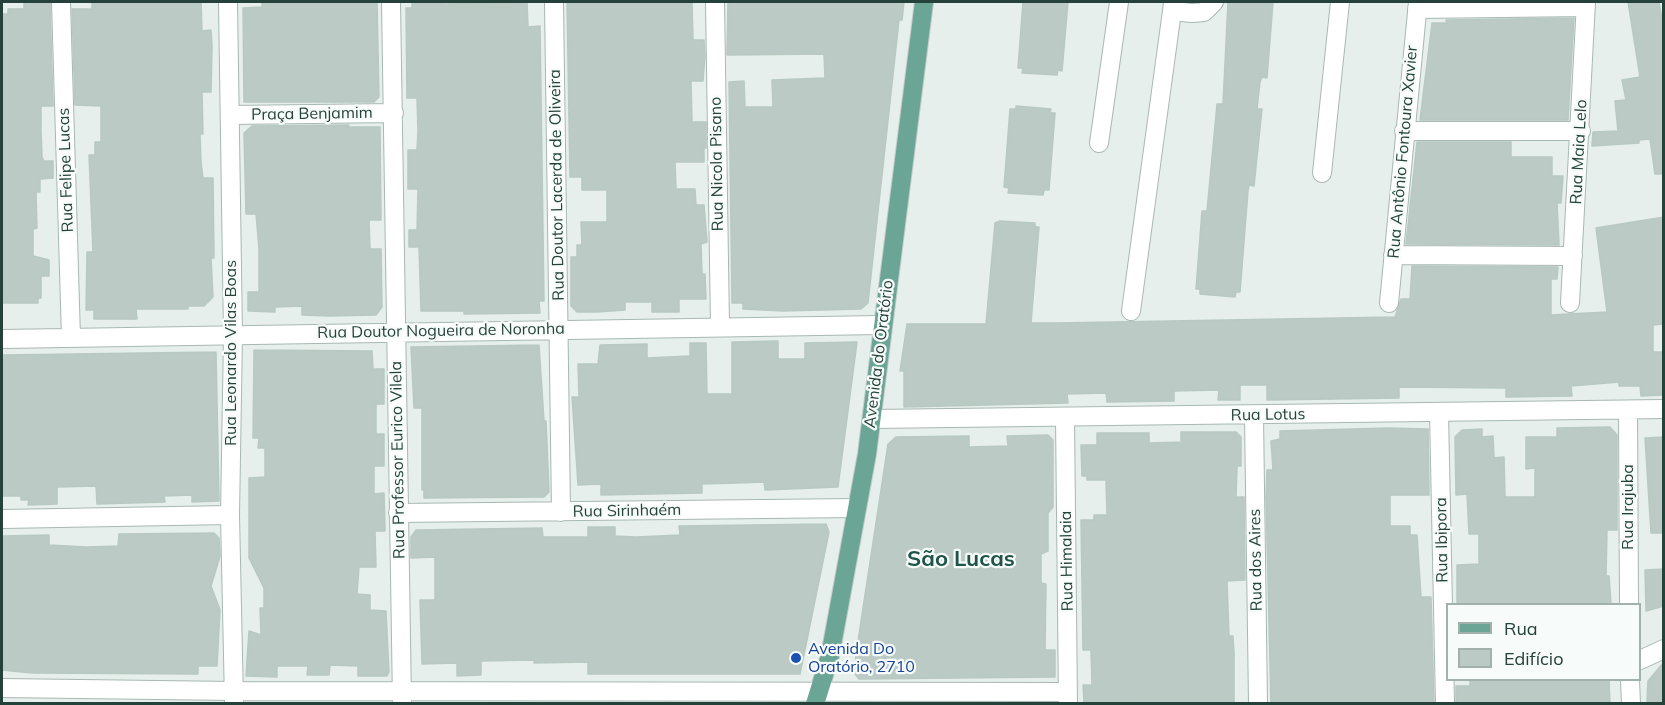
<!DOCTYPE html>
<meta charset="utf-8">
<style>
body{margin:0}
#map{position:relative;width:1665px;height:705px;overflow:hidden;background:#e6efeb;font-family:Mulish,sans-serif}
canvas{display:block}
.frame{position:absolute;inset:0;border:3px solid #24423a;pointer-events:none}
.legend{position:absolute;left:1446px;top:603px;width:195px;height:78px;box-sizing:border-box;background:#f7fbf9;border:2px solid #a3b1ad;margin:0;padding:8px 10px;list-style:none;font-size:18px;color:#24423a}
.legend li{display:flex;align-items:center;gap:12px;height:30px}
.legend b{width:30px;border:2px solid #a3b1ad}
</style>
<div id="map">
<canvas width="1665" height="705"></canvas>
<div class="frame"></div>
<ul class="legend">
<li><b style="height:8px;background:#6aa596"></b>Rua</li>
<li><b style="height:16px;background:#bbcac4"></b>Edifício</li>
</ul>
</div>
<script>
const ctx = document.querySelector('canvas').getContext('2d');
ctx.lineJoin = 'round';
function fillPath(path, color) { ctx.fillStyle = color; ctx.fill(path, 'evenodd'); }
const shape = rows => new Path2D(rows.map(r => 'M' + r).join(''));
function strokePath(path, color, width, dash) { ctx.strokeStyle = color; ctx.lineWidth = width; ctx.lineCap = dash ? 'butt' : 'round'; ctx.setLineDash(dash || []); ctx.stroke(path); }
function label(font, color, halo, rows, align = 'center') {
  ctx.font = font + ' Mulish,sans-serif'; ctx.lineWidth = 4.5; ctx.setLineDash([]); ctx.textBaseline = 'middle'; ctx.strokeStyle = halo; ctx.fillStyle = color; for (const [text, x, y, turn = 0] of rows) {
    ctx.save(); ctx.translate(x, y); ctx.rotate((+turn || 0) * Math.PI / 180); ctx.textAlign = isNaN(turn) ? turn : align; if (halo) ctx.strokeText(text, 0, 0); ctx.fillText(text, 0, 0); ctx.restore();
  }
}
const building = shape([
 [24,2,50,2,53,106,41,106,41,131,42,157,44,161,53,161,53,178,40,179,40,192,36,192,37,228,33,229,33,256,49,260,49,276,41,276,41,298,38,298,38,303,2,303,2,14,8,14,8,9,24,9,24,2],
 [92,2,201,2,202,31,211,30,212,46,211,92,202,92,203,134,200,134,201,162,203,178,213,178,214,258,211,258,213,297,204,306,188,306,188,309,136,309,137,319,94,319,94,310,86,310,87,252,93,252,89,155,95,155,95,142,101,142,101,106,75,105,72,9,92,9,92,2],
 [262,2,377,2,379,97,374,102,244,102,243,8,262,7,262,2],
 [412,2,443,2,443,4,527,2,528,27,540,26,544,301,539,301,540,313,464,314,464,311,421,311,419,247,409,247,409,230,417,230,418,189,408,189,408,150,417,150,418,131,417,98,407,98,406,8,412,8,412,2],
 [567,2,692,2,693,40,704,40,705,55,703,81,691,81,692,122,706,122,706,148,704,148,704,162,675,162,676,189,695,189,696,205,704,205,707,242,701,244,702,274,705,274,706,299,679,299,679,312,652,312,652,302,625,302,625,310,597,312,577,312,571,306,571,257,577,257,577,245,582,245,581,222,607,222,607,190,582,190,582,177,570,177,567,2],
 [728,2,904,2,902,20,899,20,868,303,861,309,783,311,743,309,743,303,732,303,729,82,744,81,745,107,773,107,772,80,825,78,824,54,727,55,728,2],
 [1023,2,1068,2,1062,71,1058,70,1057,75,1022,73,1023,68,1018,68,1023,2],
 [1228,2,1273,2,1267,78,1262,77,1260,82,1257,109,1262,109,1254,186,1249,185,1248,191,1240,292,1236,292,1235,297,1200,294,1200,289,1196,289,1202,211,1207,211,1217,104,1223,104,1228,2],
 [1628,2,1659,2,1664,32,1664,174,1655,174,1650,139,1639,140,1639,143,1592,146,1593,132,1618,131,1615,101,1626,100,1622,80,1640,77,1628,2],
 [1574,18,1568,120,1420,120,1432,23,1447,23,1446,20,1574,18],
 [1016,106,1051,109,1050,113,1055,113,1049,190,1044,190,1043,195,1008,193,1009,188,1004,187,1010,109,1016,109,1016,106],
 [349,125,347,127,380,127,381,220,369,220,370,249,381,249,382,307,376,315,329,316,302,315,302,306,275,307,275,312,248,311,248,292,259,292,259,249,256,214,246,214,244,133,252,126,349,125],
 [1417,142,1511,142,1511,157,1552,157,1552,176,1563,176,1561,203,1557,203,1559,245,1406,244,1417,142],
 [1664,217,1664,324,1653,325,1653,352,1664,352,1664,395,1641,396,1640,386,1619,386,1619,382,1571,386,1572,396,1506,397,1506,388,1399,387,1399,398,1267,400,1267,385,1240,385,1240,400,1218,400,1219,390,1174,391,1174,401,1107,402,1106,393,1067,394,1068,403,904,407,904,371,900,371,907,324,986,324,995,223,1000,221,1035,223,1035,227,1039,227,1031,323,1057,323,1395,317,1401,299,1410,299,1412,266,1558,267,1557,279,1551,279,1551,315,1607,312,1596,228,1664,217],
 [778,341,778,359,805,359,805,343,857,342,838,487,765,490,764,482,737,483,702,484,702,493,601,495,601,484,578,485,572,397,579,397,578,364,598,364,600,345,647,344,647,358,690,356,690,343,706,343,707,394,732,394,732,342,778,341],
 [539,345,544,421,546,421,549,492,544,497,424,498,424,490,422,490,422,408,414,408,411,347,539,345],
 [254,350,372,351,373,369,384,369,384,404,376,404,376,434,384,434,384,466,374,466,374,494,384,493,385,531,375,531,376,567,359,567,357,594,370,595,370,610,386,611,389,672,387,676,358,676,358,666,330,665,329,675,307,675,308,666,277,666,277,677,246,676,249,631,261,635,260,608,264,608,264,588,249,558,249,478,265,477,265,448,258,448,259,438,253,438,254,350],
 [216,352,219,501,192,502,192,495,164,496,165,502,97,504,96,486,57,487,57,504,28,505,29,500,21,500,21,496,2,496,2,355,216,352],
 [1610,427,1617,435,1617,530,1607,530,1606,576,1609,576,1611,604,1457,604,1457,565,1479,564,1479,534,1469,534,1467,494,1456,495,1455,437,1462,430,1482,429,1482,437,1493,436,1494,458,1504,457,1505,497,1535,497,1535,468,1526,469,1526,437,1557,437,1557,428,1610,427],
 [1388,428,1428,429,1429,495,1390,495,1390,526,1410,526,1410,535,1417,535,1421,597,1431,597,1434,704,1271,704,1266,498,1267,470,1273,470,1271,441,1280,439,1280,431,1388,428],
 [1181,432,1236,432,1241,437,1241,466,1237,466,1236,497,1244,497,1245,580,1227,581,1229,636,1233,636,1234,653,1234,704,1084,702,1083,685,1092,685,1091,650,1083,650,1081,520,1094,520,1094,515,1107,515,1106,480,1087,480,1087,476,1082,476,1081,445,1097,445,1097,433,1149,433,1149,443,1181,442,1181,432],
 [1048,435,1053,440,1053,507,1048,513,1048,551,1041,554,1041,583,1046,584,1045,650,1055,650,1055,677,859,679,855,674,856,654,888,444,896,437,969,436,969,447,1008,446,1007,436,1048,435],
 [1664,437,1664,533,1651,533,1645,438,1664,437],
 [826,524,829,532,800,674,588,674,588,662,534,663,534,660,481,661,481,675,457,676,457,663,422,664,420,600,435,600,435,557,411,558,411,537,416,530,542,528,543,537,588,537,588,527,615,527,615,536,637,537,680,535,679,526,826,524],
 [214,533,219,538,220,556,211,586,220,610,217,666,198,666,198,674,32,673,2,670,2,536,49,535,49,545,87,547,118,546,119,534,214,533],
 [1664,569,1664,606,1646,611,1645,570,1664,569],
 [1664,662,1664,701,1647,702,1648,681,1664,662],
 [1470,680,1609,680,1610,704,1456,704,1456,686,1470,686,1470,680]
]);
fillPath(building, '#bbcac4');
strokePath(building, '#b8c9c2', 1.5);
const minor = shape([
 [61,2,71,338],
 [228,2,233,335,230,515,234,702],
 [391,2,402,702],
 [554,2,561,512],
 [715,2,720,326],
 [1173,2,1172,11,1192,13,1204,12,1214,2],
 [1417,9,1586,7],
 [230,115,394,113],
 [1404,131,1581,131],
 [1099,143,1119,2],
 [1322,173,1340,2],
 [1393,255,1573,256],
 [1389,303,1418,2],
 [1570,303,1586,2],
 [1131,311,1172,11],
 [2,339,881,325],
 [1628,410,1629,604],
 [1439,413,1445,704],
 [1254,416,1258,704],
 [1065,418,1068,704],
 [872,419,1664,409],
 [398,513,856,508],
 [2,519,230,515],
 [1640,660,1664,649],
 [1630,680,1631,704],
 [2,688,234,691,1068,692]
]);
const major = shape([
 [815,704,830,656,867,454,924,2]
]);
strokePath(minor, '#a8b8b2', 20);
strokePath(major, '#c2cac8', 20);
strokePath(minor, '#fff', 18);
strokePath(major, '#6aa596', 18);
for (const [x, y, r, color] of [
 [796,658,6,"#1a4fb4"]
]) { const dot = new Path2D(); dot.arc(x, y, r, 0, 2 * Math.PI); ctx.fillStyle = color; ctx.fill(dot); strokePath(dot, '#f7fbf9', 2); }
label('16px', '#24423a', '#f7fbf9', [
 ["Praça Benjamim",312,114,-1],
 ["Rua Antônio Fontoura Xavier",1403,152,-85],
 ["Rua Maia Lelo",1579,152,-87],
 ["Rua Nicola Pisano",717,164,-91],
 ["Rua Felipe Lucas",66,170,-92],
 ["Rua Doutor Lacerda de Oliveira",557,185,-91],
 ["Rua Doutor Nogueira de Noronha",441,331,-1],
 ["Rua Leonardo Vilas Boas",231,353,-90],
 ["Avenida do Oratório",879,354,-83],
 ["Rua Lotus",1268,415,-1],
 ["Rua Professor Eurico Vilela",398,460,-91],
 ["Rua Irajuba",1628,507,-90],
 ["Rua Sirinhaém",627,511,-1],
 ["Rua Ibipora",1442,540,-91],
 ["Rua dos Aires",1256,560,-91],
 ["Rua Himalaia",1067,561,-91]
]);
label('16px', '#164399', '#f7fbf9', [
 ["Avenida Do",808,649],
 ["Oratório, 2710",808,667]
], 'left');
label('bold 22px', '#1f5548', '#f7fbf9', [
 ["São Lucas",961,559]
]);
</script>
